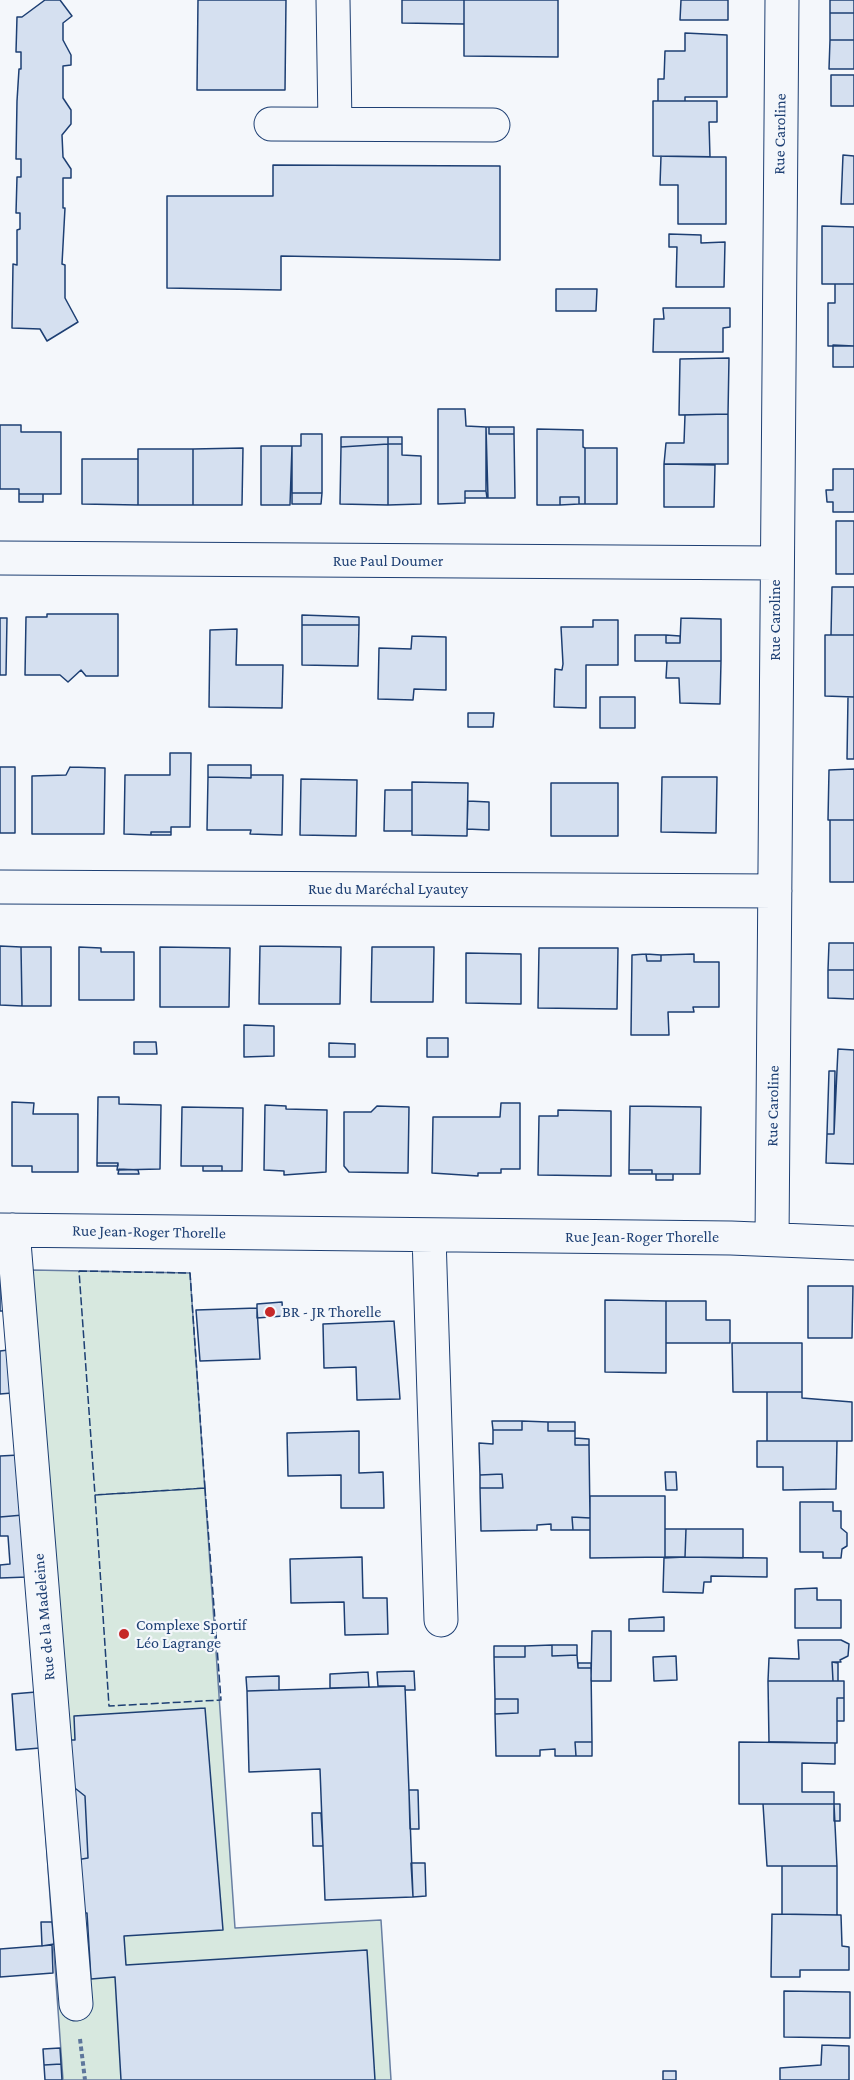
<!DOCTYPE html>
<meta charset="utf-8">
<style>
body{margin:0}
canvas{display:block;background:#f4f7fb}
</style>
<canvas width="854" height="2080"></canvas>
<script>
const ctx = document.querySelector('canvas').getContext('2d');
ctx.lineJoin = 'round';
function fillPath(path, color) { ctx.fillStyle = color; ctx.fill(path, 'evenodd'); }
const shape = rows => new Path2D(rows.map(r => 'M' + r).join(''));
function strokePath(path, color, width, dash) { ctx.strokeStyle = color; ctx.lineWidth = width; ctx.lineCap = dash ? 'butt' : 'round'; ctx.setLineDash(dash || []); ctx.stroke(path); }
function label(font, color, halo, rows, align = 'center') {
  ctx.font = font + ' "Crimson Pro",serif'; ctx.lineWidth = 4.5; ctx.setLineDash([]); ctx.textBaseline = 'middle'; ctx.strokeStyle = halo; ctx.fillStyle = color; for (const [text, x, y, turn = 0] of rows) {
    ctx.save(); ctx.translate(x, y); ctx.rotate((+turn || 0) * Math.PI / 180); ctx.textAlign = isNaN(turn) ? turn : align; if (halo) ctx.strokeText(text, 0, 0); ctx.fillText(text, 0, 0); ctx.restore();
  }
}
const green = shape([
 [32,1270,190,1273,235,1928,381,1920,391,2080,63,2080,7,1289,32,1270]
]);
fillPath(green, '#d7e8df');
strokePath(green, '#687fa3', 1.5);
const building = shape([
 [45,0,60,0,72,16,63,23,63,40,71,55,71,65,63,66,63,98,71,110,71,124,62,135,63,157,71,169,71,178,63,178,63,208,65,208,62,264,65,265,65,298,78,322,47,341,40,329,12,328,13,264,17,265,17,230,20,229,20,213,16,213,17,177,21,177,21,159,16,159,17,101,19,69,21,69,21,52,16,52,17,17,22,17,45,0],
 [198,0,286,0,285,90,197,90,198,0],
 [402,0,464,0,464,24,402,23,402,0],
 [464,0,558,0,558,57,464,56,464,0],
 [681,0,728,0,728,20,680,20,681,0],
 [830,0,854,0,854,13,830,13,830,0],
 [830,13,854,13,854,40,830,40,830,13],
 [685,33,727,35,727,97,685,97,685,101,658,101,658,79,664,79,665,51,685,51,685,33],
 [830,40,854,40,854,69,829,69,830,40],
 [831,75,854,75,854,106,831,106,831,75],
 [653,101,717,101,717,122,709,122,710,157,653,156,653,101],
 [843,155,854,156,854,204,841,204,843,155],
 [661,156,726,157,726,224,678,224,678,185,660,185,661,156],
 [273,165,500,166,500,260,281,256,281,290,167,288,167,196,273,196,273,165],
 [822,226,854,227,854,284,822,284,822,226],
 [669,234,701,235,701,243,725,242,724,287,676,287,677,247,669,247,669,234],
 [835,284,854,284,854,346,828,346,828,303,835,303,835,284],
 [556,289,597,289,596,311,556,311,556,289],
 [663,308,730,308,730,327,723,328,723,352,653,352,654,319,664,319,663,308],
 [833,345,854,346,854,367,833,367,833,345],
 [729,358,728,414,679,415,680,359,729,358],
 [438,409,465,409,466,426,486,427,486,491,465,491,465,503,438,504,438,409],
 [728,414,728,464,664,464,666,443,684,443,685,415,728,414],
 [0,425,21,425,21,432,61,432,61,494,19,494,19,489,0,489,0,425],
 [486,427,489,427,489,434,514,434,515,498,488,498,486,427],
 [489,427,514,427,514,434,489,434,489,427],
 [537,429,583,430,583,447,585,448,585,504,579,504,579,497,560,497,560,505,537,505,537,429],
 [301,434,322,434,322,493,292,493,292,446,301,446,301,434],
 [341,437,388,437,388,444,341,447,341,437],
 [388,437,402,437,402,444,388,444,388,437],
 [388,444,402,444,402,455,421,456,421,504,388,505,388,444],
 [388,444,388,505,340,504,341,447,388,444],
 [261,446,292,446,290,505,261,505,261,446],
 [243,448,242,505,193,505,193,449,243,448],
 [585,448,617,448,617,504,585,504,585,448],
 [138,449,193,449,193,505,138,505,138,449],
 [82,459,138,459,138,505,82,504,82,459],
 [664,464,715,465,714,507,664,507,664,464],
 [833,469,854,469,854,512,833,512,833,502,827,502,826,490,833,490,833,469],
 [465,491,486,491,487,498,465,498,465,491],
 [292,493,322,493,321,504,292,504,292,493],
 [19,494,43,494,43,502,19,502,19,494],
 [560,497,579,497,579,504,560,505,560,497],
 [836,521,854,521,854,574,836,574,836,521],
 [832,587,854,587,854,635,831,635,832,587],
 [47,614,118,614,118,676,86,676,81,670,68,682,60,675,25,675,26,617,47,617,47,614],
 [302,615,359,617,359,625,302,625,302,615],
 [0,618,7,618,6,675,0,675,0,618],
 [681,618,721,619,721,661,635,661,635,635,666,635,666,643,680,643,681,618],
 [593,620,618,620,618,665,586,665,586,708,554,707,555,669,562,670,563,664,561,627,593,627,593,620],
 [302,625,359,625,358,666,302,665,302,625],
 [237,629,236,665,283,665,282,708,209,707,210,630,237,629],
 [666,635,680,636,680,643,666,643,666,635],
 [825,635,854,635,854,697,825,696,825,635],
 [412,636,446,637,446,690,414,689,413,700,378,699,379,648,411,649,412,636],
 [667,661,721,661,720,704,680,703,679,678,666,678,667,661],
 [600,697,635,697,635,728,600,728,600,697],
 [848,697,854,697,854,759,847,759,848,697],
 [468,713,494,713,493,727,468,727,468,713],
 [170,753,191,753,190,827,171,827,171,832,151,832,151,835,124,834,125,775,170,775,170,753],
 [208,765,251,765,251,778,208,777,208,765],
 [0,767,15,767,15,833,0,833,0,767],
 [70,767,105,768,104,834,32,834,32,776,66,775,70,767],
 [854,769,854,820,828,820,829,770,854,769],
 [251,775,283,775,282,835,250,834,251,830,207,830,208,777,251,778,251,775],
 [662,777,717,777,716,833,661,832,662,777],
 [301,779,357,780,356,836,300,835,301,779],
 [412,782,468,783,467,836,412,835,412,782],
 [551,783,618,783,618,836,551,836,551,783],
 [385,790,412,790,412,831,384,831,385,790],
 [468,801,489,802,489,830,467,829,468,801],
 [830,820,854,820,854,882,830,882,830,820],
 [151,832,171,832,171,835,151,835,151,832],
 [829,943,854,943,854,970,828,970,829,943],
 [0,946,21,947,22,1006,0,1005,0,946],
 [260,946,341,947,340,1004,259,1004,260,946],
 [21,947,51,947,51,1006,22,1006,21,947],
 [79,947,101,948,101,952,134,952,134,1000,79,1000,79,947],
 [160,947,230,948,229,1007,160,1007,160,947],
 [372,947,434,947,433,1002,371,1002,372,947],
 [539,948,618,948,617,1009,538,1008,539,948],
 [466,953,521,954,521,1004,466,1003,466,953],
 [646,954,661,955,661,961,647,961,646,954],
 [646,954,647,961,661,961,661,955,694,954,694,962,719,962,719,1007,693,1007,694,1012,668,1012,669,1035,631,1035,632,955,646,954],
 [828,970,854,970,854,999,828,998,828,970],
 [244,1025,274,1026,274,1056,244,1057,244,1025],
 [427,1038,448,1038,448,1057,427,1057,427,1038],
 [134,1042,156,1042,157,1054,134,1054,134,1042],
 [329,1043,355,1044,355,1057,329,1057,329,1043],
 [838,1049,854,1050,854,1164,826,1163,827,1134,834,1134,838,1049],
 [829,1071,835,1071,834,1134,827,1134,829,1071],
 [98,1097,119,1097,119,1104,161,1105,160,1169,117,1170,118,1163,97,1163,98,1097],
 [12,1102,34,1103,33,1114,78,1114,78,1172,32,1172,32,1166,12,1166,12,1102],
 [501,1103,520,1103,520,1169,501,1169,501,1173,478,1173,478,1176,432,1173,433,1117,500,1117,501,1103],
 [265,1105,286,1106,286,1109,327,1110,326,1172,284,1175,284,1171,264,1170,265,1105],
 [377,1106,409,1107,408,1173,349,1172,344,1166,344,1112,371,1112,377,1106],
 [630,1106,701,1107,700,1174,652,1174,652,1170,629,1170,630,1106],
 [182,1107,243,1108,242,1171,222,1171,222,1166,181,1166,182,1107],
 [558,1110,611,1111,611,1176,538,1175,539,1116,558,1116,558,1110],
 [97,1163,118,1163,118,1166,97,1166,97,1163],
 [203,1166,222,1166,222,1171,203,1171,203,1166],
 [119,1169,138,1170,139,1174,118,1174,119,1169],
 [629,1170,652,1170,652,1174,629,1174,629,1170],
 [656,1174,673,1174,673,1180,656,1180,656,1174],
 [0,1269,6,1311,0,1311,0,1269],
 [808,1286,853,1286,852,1338,808,1338,808,1286],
 [605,1300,666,1301,666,1373,605,1372,605,1300],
 [666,1301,706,1301,706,1320,730,1320,730,1343,666,1343,666,1301],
 [282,1302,283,1316,257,1318,257,1304,282,1302],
 [257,1308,260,1359,200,1361,196,1310,257,1308],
 [394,1321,400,1399,357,1400,356,1367,324,1368,323,1324,394,1321],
 [732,1343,802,1343,802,1392,733,1392,732,1343],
 [8,1350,12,1393,0,1394,0,1351,8,1350],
 [767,1392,802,1392,802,1398,852,1402,852,1441,767,1441,767,1392],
 [492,1421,522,1421,522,1430,493,1430,492,1421],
 [522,1421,548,1422,548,1431,575,1431,575,1445,589,1445,590,1518,572,1517,573,1530,551,1530,551,1524,537,1525,537,1530,481,1531,480,1488,503,1488,502,1474,480,1475,479,1443,493,1444,493,1430,522,1430,522,1421],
 [548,1422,575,1422,575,1431,548,1431,548,1422],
 [359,1431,359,1473,383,1472,384,1508,341,1508,341,1475,288,1476,287,1433,359,1431],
 [575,1438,589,1439,589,1445,575,1445,575,1438],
 [757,1441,837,1441,836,1489,783,1490,783,1467,757,1467,757,1441],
 [19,1455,23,1515,0,1517,0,1456,19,1455],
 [665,1472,676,1472,677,1490,666,1490,665,1472],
 [502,1474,503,1488,480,1488,480,1475,502,1474],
 [590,1496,665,1496,665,1557,590,1558,590,1496],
 [800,1502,833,1502,833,1511,841,1511,841,1528,847,1533,847,1546,842,1549,841,1558,823,1558,823,1552,800,1552,800,1502],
 [23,1515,28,1577,0,1578,0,1565,10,1564,8,1536,0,1536,0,1517,23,1515],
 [572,1517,590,1518,590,1530,573,1530,572,1517],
 [665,1529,686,1529,685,1557,665,1557,665,1529],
 [686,1529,743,1529,743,1558,685,1557,686,1529],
 [362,1557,363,1598,387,1598,388,1634,345,1635,344,1602,291,1603,290,1559,362,1557],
 [685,1557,767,1558,767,1577,711,1576,711,1582,704,1582,703,1593,663,1592,664,1558,685,1557],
 [817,1588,817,1600,841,1600,841,1628,795,1628,795,1589,817,1588],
 [664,1617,664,1631,629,1631,629,1619,664,1617],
 [592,1631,611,1631,611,1681,591,1681,592,1631],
 [798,1640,841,1640,849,1644,848,1656,840,1660,841,1662,832,1662,833,1681,768,1681,769,1658,799,1659,798,1640],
 [552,1645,577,1645,577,1655,552,1656,552,1645],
 [552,1645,552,1656,577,1655,578,1668,591,1668,592,1742,575,1742,576,1756,555,1756,555,1749,540,1750,540,1756,496,1756,495,1714,518,1713,518,1699,495,1699,494,1657,525,1657,525,1646,552,1645],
 [494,1646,525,1646,525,1657,494,1657,494,1646],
 [676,1656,677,1680,654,1681,653,1657,676,1656],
 [832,1662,838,1663,838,1681,833,1681,832,1662],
 [578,1663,591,1663,591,1668,578,1668,578,1663],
 [414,1671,415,1690,405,1690,405,1686,378,1686,377,1672,414,1671],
 [368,1672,369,1687,330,1688,330,1674,368,1672],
 [279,1676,279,1690,247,1691,246,1677,279,1676],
 [768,1681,844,1681,844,1698,837,1698,837,1743,769,1742,768,1681],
 [405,1686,413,1897,325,1900,320,1769,249,1772,247,1691,405,1686],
 [36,1692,40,1748,16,1750,12,1694,36,1692],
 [837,1698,844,1698,844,1721,837,1721,837,1698],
 [495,1699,518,1699,518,1713,495,1714,495,1699],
 [205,1708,223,1930,124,1936,126,1965,367,1950,375,2080,121,2080,115,1977,91,1979,87,1913,79,1913,76,1860,88,1858,85,1796,71,1785,68,1740,75,1740,74,1716,205,1708],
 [575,1742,592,1742,592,1756,576,1756,575,1742],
 [739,1742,835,1743,835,1764,802,1763,802,1792,834,1792,834,1804,739,1804,739,1742],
 [71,1785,85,1796,88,1858,76,1860,71,1785],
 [409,1790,418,1790,419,1829,410,1829,409,1790],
 [763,1804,834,1804,837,1866,767,1866,763,1804],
 [834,1804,840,1804,840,1821,834,1821,834,1804],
 [312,1813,321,1813,323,1846,313,1846,312,1813],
 [411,1863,425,1863,426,1896,413,1897,411,1863],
 [782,1866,837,1866,837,1915,782,1914,782,1866],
 [772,1914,841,1915,842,1946,849,1947,849,1970,800,1970,800,1977,771,1977,772,1914],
 [41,1922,52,1922,54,1944,42,1946,41,1922],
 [52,1945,53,1973,0,1977,0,1949,52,1945],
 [784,1991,850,1992,850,2038,784,2037,784,1991],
 [822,2045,849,2046,849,2080,780,2080,780,2068,821,2065,822,2045],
 [60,2048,61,2064,44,2065,43,2049,60,2048],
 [61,2064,62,2080,45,2080,44,2065,61,2064],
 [663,2071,676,2071,676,2080,663,2080,663,2071]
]);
fillPath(building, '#d5e0f0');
strokePath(building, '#1d3f73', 1.5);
const minor = shape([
 [333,0,335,124],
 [271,124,493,125],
 [0,558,775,563],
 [0,887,775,891],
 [0,1230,731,1238,854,1243],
 [13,1230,76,2004],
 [429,1236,441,1620],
 [772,1239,782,0]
]);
strokePath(minor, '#1d3f73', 35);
strokePath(shape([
 [80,2039,85,2080]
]), '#5e769c', 4, [4.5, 3]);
strokePath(minor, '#f4f7fb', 33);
strokePath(shape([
 [79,1271,190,1273,205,1488,95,1495,79,1271],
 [205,1488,221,1700,109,1706,95,1495,205,1488]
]), '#1d3f73', 1.5, [8, 3]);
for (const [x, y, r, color] of [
 [270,1312,6,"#c62828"],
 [124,1634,6,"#c62828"]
]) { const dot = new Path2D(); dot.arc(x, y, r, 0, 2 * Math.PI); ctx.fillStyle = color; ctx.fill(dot); strokePath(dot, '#f4f7fb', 2); }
label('16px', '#1d3f73', '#f4f7fb', [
 ["Rue Caroline",780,134,-89],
 ["Rue Paul Doumer",388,561],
 ["Rue Caroline",775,620,-90],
 ["Rue du Maréchal Lyautey",388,889],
 ["Rue Caroline",773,1106,-89],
 ["Rue Jean-Roger Thorelle",149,1232,1],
 ["Rue Jean-Roger Thorelle",642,1237],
 ["Rue de la Madeleine",44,1617,-95]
]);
label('16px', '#1d3f73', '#f4f7fb', [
 ["BR - JR Thorelle",282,1312],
 ["Complexe Sportif",136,1625],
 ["Léo Lagrange",136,1643]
], 'left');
</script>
